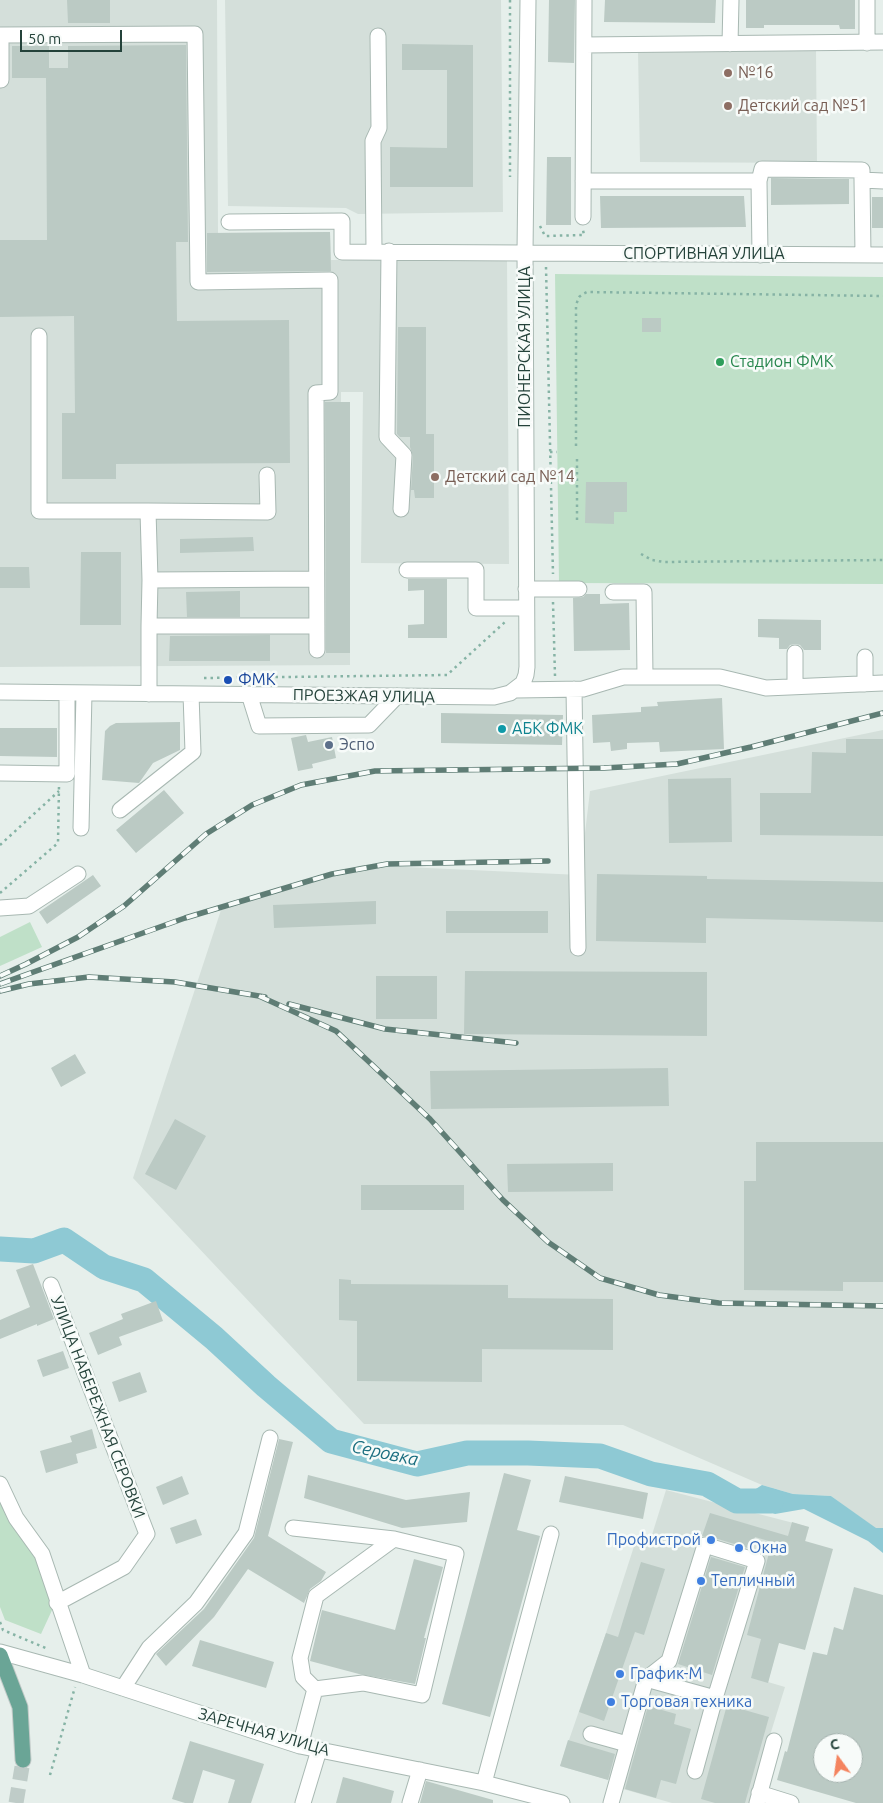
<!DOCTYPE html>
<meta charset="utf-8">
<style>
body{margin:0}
#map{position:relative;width:883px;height:1803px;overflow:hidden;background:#e6efeb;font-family:Ubuntu,sans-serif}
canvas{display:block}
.north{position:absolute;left:813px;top:1733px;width:50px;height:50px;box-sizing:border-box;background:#f7fbf9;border:1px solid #a3b1ad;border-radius:50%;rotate:346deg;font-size:14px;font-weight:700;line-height:20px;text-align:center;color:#24423a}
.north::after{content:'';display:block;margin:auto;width:18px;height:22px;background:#f4845f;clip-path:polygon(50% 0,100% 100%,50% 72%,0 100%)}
.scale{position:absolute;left:20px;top:30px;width:102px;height:22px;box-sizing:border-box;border:2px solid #24423a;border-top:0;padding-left:6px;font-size:15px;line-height:18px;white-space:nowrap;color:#24423a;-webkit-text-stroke:4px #f7fbf9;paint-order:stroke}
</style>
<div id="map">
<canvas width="883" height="1803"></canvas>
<div class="north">С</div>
<div class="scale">50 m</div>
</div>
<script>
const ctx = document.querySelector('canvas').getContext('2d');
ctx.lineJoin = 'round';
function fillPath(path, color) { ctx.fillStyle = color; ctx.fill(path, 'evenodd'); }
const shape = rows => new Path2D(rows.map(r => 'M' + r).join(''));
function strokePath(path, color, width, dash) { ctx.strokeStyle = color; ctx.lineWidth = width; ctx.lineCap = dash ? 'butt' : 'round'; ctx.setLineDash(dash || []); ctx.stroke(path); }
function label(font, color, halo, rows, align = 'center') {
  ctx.font = font + ' Ubuntu,sans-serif'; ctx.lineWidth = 5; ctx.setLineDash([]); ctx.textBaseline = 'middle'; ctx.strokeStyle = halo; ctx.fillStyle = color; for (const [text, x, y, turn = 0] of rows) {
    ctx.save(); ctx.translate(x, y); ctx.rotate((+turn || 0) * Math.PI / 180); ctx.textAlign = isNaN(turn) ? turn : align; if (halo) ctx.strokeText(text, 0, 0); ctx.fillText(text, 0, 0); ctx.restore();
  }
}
fillPath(shape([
 [0,0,217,0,218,233,330,232,331,260,507,259,509,564,361,563,363,392,341,392,341,402,350,402,350,665,0,667],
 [225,0,501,0,503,212,358,214,346,208,228,206],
 [638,51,816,51,817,163,640,162],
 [883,730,883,1528,876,1529,831,1496,793,1494,762,1485,623,1425,364,1424,133,1178,221,910,362,865,580,875,590,791],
 [666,1490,809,1527,768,1682,785,1687,749,1803,672,1803,623,1789,616,1782,560,1766,606,1633,638,1534,651,1538]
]), '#d4dfda');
fillPath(shape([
 [555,274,883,277,883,584,559,583],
 [30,922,42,947,0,966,0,937],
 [0,1492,38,1555,53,1608,41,1634,5,1620,0,1607]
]), '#bfe0c8');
fillPath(shape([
 [762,1485,793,1494,831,1496,876,1528,883,1528,883,1553,868,1541,804,1509,775,1514,737,1501]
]), '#8ec9d4');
strokePath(shape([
 [0,1249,34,1251,64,1240,104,1267,144,1280,214,1338,266,1386,331,1441,417,1464,467,1453,528,1453,600,1456,651,1474,707,1484,737,1501,771,1501]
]), '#8ec9d4', 25);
fillPath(shape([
 [67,0,110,0,110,23,68,23],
 [549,0,575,0,574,63,548,62],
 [605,0,716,0,715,23,604,22],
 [746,0,855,0,855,29,840,29,839,25,764,25,764,28,746,28],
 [402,44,473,45,473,187,390,187,390,147,447,148,447,70,402,70],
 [186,45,188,242,176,242,177,321,289,320,290,463,116,464,116,479,62,479,62,413,75,413,74,316,0,317,0,240,47,240,46,78,12,78,12,46,49,46,49,68,68,68,68,46],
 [547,157,571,157,571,225,546,225],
 [771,178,849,179,849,204,771,205],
 [600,196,744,196,746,227,601,228],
 [872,197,883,197,883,228,872,228],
 [330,232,331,271,207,272,207,233],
 [642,318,661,318,661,332,642,332],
 [398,327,426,327,426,434,434,434,434,498,415,498,414,490,411,490,413,456,410,447,410,437,400,437,397,434],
 [325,402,350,402,350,653,326,653],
 [586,482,627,482,627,512,614,512,614,524,585,523],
 [253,537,254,551,180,553,180,539],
 [81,552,121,552,121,625,80,625],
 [0,567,29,567,30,588,0,588],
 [408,579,447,579,447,638,408,638,408,625,424,624,424,590,408,591],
 [240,591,240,617,187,617,186,592],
 [586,594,600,594,600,604,629,603,630,650,574,651,573,598,583,597],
 [758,619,821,620,821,650,804,650,800,645,795,644,790,645,787,649,779,649,779,638,758,637],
 [270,635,270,661,169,661,170,636],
 [722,698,724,749,660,752,659,742,627,743,627,749,611,751,610,742,593,743,592,715,641,712,641,707,658,706,657,702],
 [441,713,563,715,562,745,441,743],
 [180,722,180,750,153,763,139,783,102,780,105,731,110,726,116,723],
 [0,728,57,728,57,757,0,756],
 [306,735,308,742,332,737,336,758,312,764,313,768,298,771,291,738],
 [846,739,883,739,883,836,760,835,760,793,811,793,812,752,846,753],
 [731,778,732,842,669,843,668,779],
 [164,790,184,813,136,853,116,830],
 [597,874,707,876,707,879,883,882,883,922,706,918,706,943,596,941],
 [93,875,101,886,47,924,39,912],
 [376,901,376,924,274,928,273,905],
 [446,911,548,911,548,933,446,933],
 [465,971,707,972,707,1036,464,1034],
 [376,976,437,976,437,1019,376,1019],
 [75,1054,86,1073,61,1087,51,1068],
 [668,1068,669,1106,431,1109,430,1071],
 [175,1119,206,1136,176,1190,145,1174],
 [756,1142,883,1142,883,1282,843,1282,843,1291,744,1290,744,1181,756,1181],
 [613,1163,613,1191,508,1192,507,1164],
 [361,1185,464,1185,464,1210,361,1210],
 [33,1264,54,1319,37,1326,37,1324,0,1339,0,1320,30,1307,16,1270],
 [339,1279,351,1280,351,1284,508,1285,508,1298,613,1299,613,1350,482,1349,482,1382,357,1381,357,1321,339,1320],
 [156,1301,163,1321,119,1337,122,1345,98,1355,89,1333,123,1319,121,1314],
 [63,1351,69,1368,43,1377,37,1360],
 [140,1372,147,1392,119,1402,112,1382],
 [92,1429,97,1448,76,1454,78,1463,46,1473,40,1451,72,1442,70,1436],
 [279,1439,293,1442,268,1536,326,1572,321,1581,310,1589,304,1603,248,1569,214,1617,166,1666,156,1654,204,1609,254,1538],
 [504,1473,531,1480,517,1530,540,1536,490,1717,442,1704],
 [308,1475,406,1500,470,1492,467,1522,402,1528,304,1498],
 [182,1476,189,1494,163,1505,156,1487],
 [565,1476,648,1493,643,1519,559,1502],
 [710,1513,788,1536,792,1522,809,1527,805,1541,833,1549,805,1650,779,1643,768,1683,751,1678,761,1639,747,1635,772,1542,755,1537,751,1549,708,1536,702,1536],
 [196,1519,202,1535,176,1544,170,1528],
 [711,1557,745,1567,712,1675,678,1664],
 [414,1559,443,1567,424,1638,426,1638,415,1684,359,1674,310,1661,322,1610,395,1630],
 [641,1562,665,1569,644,1635,635,1632,604,1721,579,1712,606,1633,618,1637],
 [854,1587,883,1595,883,1803,856,1803,777,1780,785,1751,787,1752,813,1652,827,1655,834,1627,843,1630],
 [823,1743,853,1743,853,1773,823,1773],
 [200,1640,274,1662,266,1688,192,1666],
 [727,1705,769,1717,745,1803,715,1803,701,1799],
 [648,1706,676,1714,674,1724,691,1729,676,1784,661,1780,656,1798,625,1789],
 [568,1740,615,1754,608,1780,560,1766],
 [190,1741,264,1764,251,1803,228,1803,235,1780,203,1770,193,1803,185,1803,172,1799],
 [343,1777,394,1791,391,1803,336,1803],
 [426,1781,493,1800,493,1803,420,1803]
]), '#bbcac4');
strokePath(shape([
 [16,1803,22,1767]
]), '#bfccc8', 15, [15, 8]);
const minor = shape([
 [867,43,867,0],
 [730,44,731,0],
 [584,45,883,42],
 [1,80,1,35,195,34,198,282,330,280,330,392,316,393,317,650],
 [862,180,863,255],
 [583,181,759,181,762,169,862,170,862,180,883,181],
 [759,181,760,255],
 [583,217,584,0],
 [229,222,342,221,342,252,883,255],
 [374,251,373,141,379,128,378,36],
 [389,251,387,437,404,455,401,509],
 [39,336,39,511,148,511,150,580],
 [148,511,268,512,267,475],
 [407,570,476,570,476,608,526,608],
 [526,589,579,589],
 [613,592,644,592,645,677],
 [149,626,150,580,316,579],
 [795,653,795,686],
 [865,657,865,684],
 [574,689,578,948],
 [516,690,583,689,623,677,720,677,766,688,883,683],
 [0,692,494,697,510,693,523,683,526,675,527,667,525,252,528,0],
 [149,694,149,626,317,626],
 [249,694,259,726,369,725,397,696],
 [0,773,67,774,67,693],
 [120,810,193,752,191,694],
 [81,828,84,693],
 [0,908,29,906,78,874],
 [51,1285,147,1534,124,1567,57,1603],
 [0,1484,16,1518,42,1554,83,1675],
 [293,1528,394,1539,456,1554,422,1695,363,1683,315,1689],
 [0,1652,83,1675,300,1746,484,1783,562,1803],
 [646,1679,715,1698],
 [123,1688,149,1648,196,1603,246,1533,270,1438],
 [591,1734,627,1744],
 [300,1746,315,1689,303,1677,300,1658,316,1596,394,1539],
 [484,1783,551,1534],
 [759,1793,791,1803],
 [303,1803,319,1750],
 [410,1803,420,1770],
 [611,1803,646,1679,669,1661,705,1545,757,1561,715,1698,695,1771],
 [757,1803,774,1741]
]);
const major = shape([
 [0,1655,20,1707,23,1760]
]);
strokePath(minor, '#a8b8b2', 17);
strokePath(major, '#c2cac8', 17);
strokePath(shape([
 [510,0,510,177],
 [540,226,545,236,584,235,583,230],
 [546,267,553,574],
 [576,446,576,305,579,297,583,294,587,292,883,296],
 [550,452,557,452],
 [577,459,577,523],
 [641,554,652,560,664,562,883,560],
 [553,602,555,676],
 [204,678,447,675,505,622],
 [0,845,59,791],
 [0,893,58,843,59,786],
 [0,1622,3,1630,48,1649],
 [50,1775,75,1687]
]), '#86b3a5', 2.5, [2.5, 4]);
strokePath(minor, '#fff', 15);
strokePath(major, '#6aa596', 15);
const rail = shape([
 [0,976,26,964,78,937,124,906,206,834,252,805,301,785,375,771,604,768,677,764,751,747,883,713],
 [0,984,185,918,332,874,387,864,548,861],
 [0,991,29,984,89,977,175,982,265,997],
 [259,996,336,1031,430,1119,503,1200,548,1242,600,1278,659,1295,719,1303,883,1306],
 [289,1004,385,1029,516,1043]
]);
strokePath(rail, '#5f7d75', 5.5);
strokePath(rail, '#f7fbf9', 4, [11]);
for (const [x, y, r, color] of [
 [728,73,5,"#8d6e63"],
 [728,106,5,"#8d6e63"],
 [720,362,5,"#2e9e5b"],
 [435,477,5,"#8d6e63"],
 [228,680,5,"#1a4fb4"],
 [502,729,5,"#0f9aa8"],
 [329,745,5,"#5c6f8a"],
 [711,1540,5,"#3f7fe0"],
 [739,1548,5,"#3f7fe0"],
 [701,1581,5,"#3f7fe0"],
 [620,1674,5,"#3f7fe0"],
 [611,1702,5,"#3f7fe0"]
]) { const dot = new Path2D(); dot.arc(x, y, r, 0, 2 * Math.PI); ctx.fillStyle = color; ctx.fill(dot); strokePath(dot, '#f7fbf9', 2); }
label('16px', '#785e54', '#f7fbf9', [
 ["№16",738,73],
 ["Детский сад №51",738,106],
 ["Детский сад №14",445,477]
], 'left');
label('16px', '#24423a', '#f7fbf9', [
 ["СПОРТИВНАЯ УЛИЦА",704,254],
 ["ПИОНЕРСКАЯ УЛИЦА",525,347,-90],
 ["ПРОЕЗЖАЯ УЛИЦА",364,696,1],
 ["УЛИЦА НАБЕРЕЖНАЯ СЕРОВКИ",98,1407,69],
 ["ЗАРЕЧНАЯ УЛИЦА",264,1732,16]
]);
label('16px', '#27864d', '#f7fbf9', [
 ["Стадион ФМК",730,362]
], 'left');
label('16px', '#164399', '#f7fbf9', [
 ["ФМК",238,680]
], 'left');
label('16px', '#0d838f', '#f7fbf9', [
 ["АБК ФМК",512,729]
], 'left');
label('16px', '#4e5e75', '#f7fbf9', [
 ["Эспо",339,745]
], 'left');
label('16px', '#366cbe', '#f7fbf9', [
 ["Профистрой",701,1540,"right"],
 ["Окна",749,1548],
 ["Тепличный",711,1581],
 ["График-М",630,1674],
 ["Торговая техника",621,1702]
], 'left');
label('italic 18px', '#1c6f80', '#f7fbf9', [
 ["Серовка",385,1453,12]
]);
</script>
